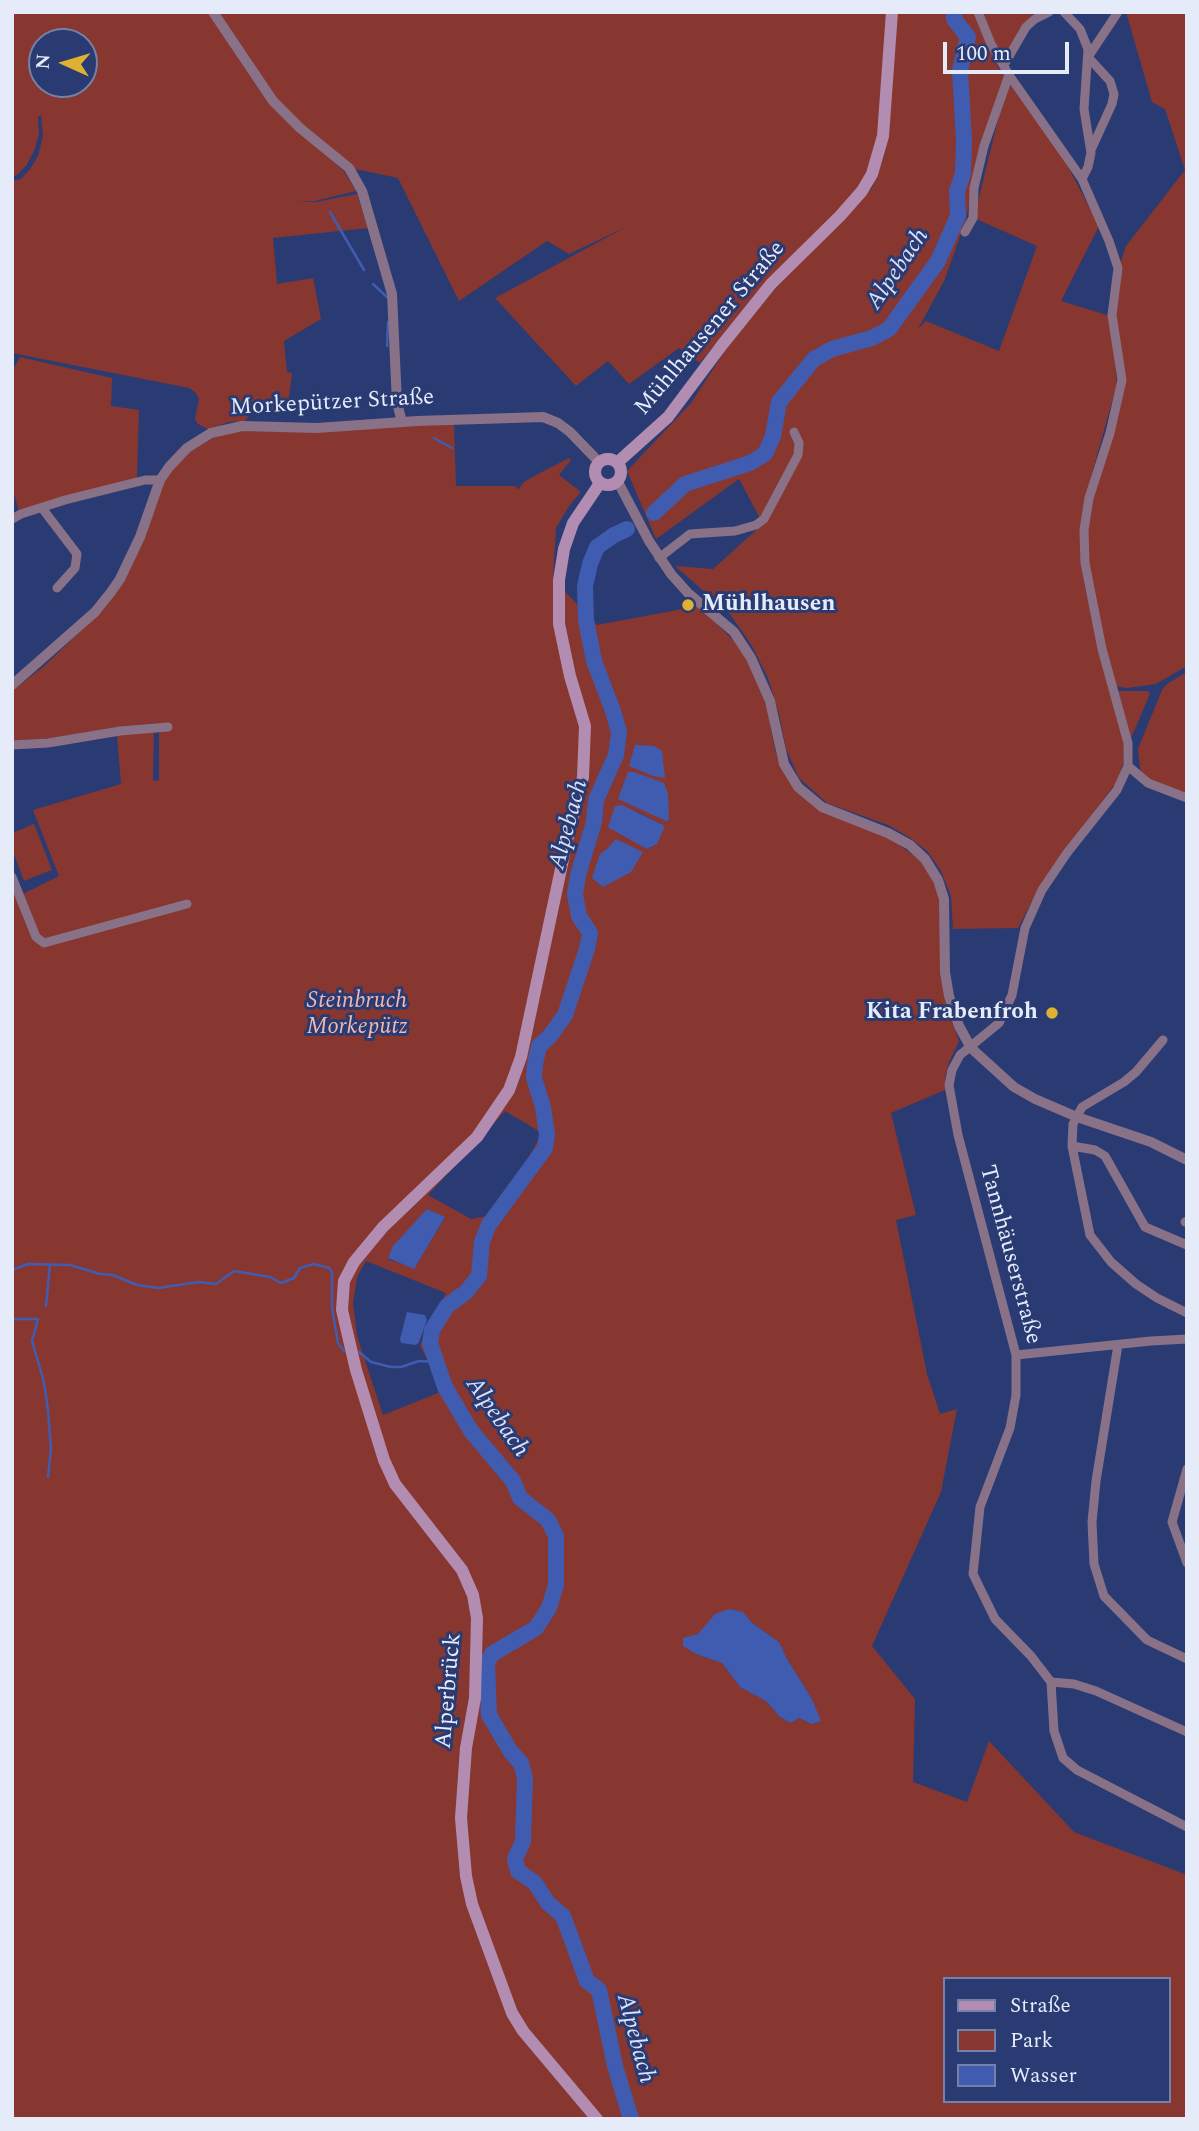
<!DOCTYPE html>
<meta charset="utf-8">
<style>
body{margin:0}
#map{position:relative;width:1199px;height:2131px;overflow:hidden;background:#293b72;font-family:Spectral,serif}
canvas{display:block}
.frame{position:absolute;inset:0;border:14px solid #e5ebf9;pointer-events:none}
.legend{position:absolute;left:943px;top:1977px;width:228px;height:126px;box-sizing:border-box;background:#293b72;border:2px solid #7481a8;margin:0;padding:9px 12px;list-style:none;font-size:21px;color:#e5ebf9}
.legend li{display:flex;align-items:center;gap:14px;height:35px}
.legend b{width:35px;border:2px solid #7481a8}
.north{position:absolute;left:28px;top:28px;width:70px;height:70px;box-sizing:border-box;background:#293b72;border:2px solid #7481a8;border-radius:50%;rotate:274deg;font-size:19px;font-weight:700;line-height:28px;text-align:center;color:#e5ebf9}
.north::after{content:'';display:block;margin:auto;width:24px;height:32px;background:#deb133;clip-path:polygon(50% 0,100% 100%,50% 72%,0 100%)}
.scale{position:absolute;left:943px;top:42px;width:126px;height:32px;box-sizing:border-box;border:4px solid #e5ebf9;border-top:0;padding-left:9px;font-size:21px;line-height:24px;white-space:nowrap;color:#e5ebf9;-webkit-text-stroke:5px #293b72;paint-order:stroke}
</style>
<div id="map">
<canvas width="1199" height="2131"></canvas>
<div class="frame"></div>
<ul class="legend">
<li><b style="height:9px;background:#b28db1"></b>Straße</li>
<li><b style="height:19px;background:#873730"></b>Park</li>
<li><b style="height:19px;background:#405cb1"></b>Wasser</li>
</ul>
<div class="north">N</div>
<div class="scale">100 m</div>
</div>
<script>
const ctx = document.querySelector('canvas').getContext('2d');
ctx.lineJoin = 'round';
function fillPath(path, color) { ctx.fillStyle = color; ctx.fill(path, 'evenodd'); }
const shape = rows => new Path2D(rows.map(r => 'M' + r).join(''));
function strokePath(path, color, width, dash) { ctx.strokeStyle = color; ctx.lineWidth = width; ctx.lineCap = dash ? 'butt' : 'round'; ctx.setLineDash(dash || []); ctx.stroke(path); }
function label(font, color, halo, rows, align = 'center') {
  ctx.font = font + ' Spectral,serif'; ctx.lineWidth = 6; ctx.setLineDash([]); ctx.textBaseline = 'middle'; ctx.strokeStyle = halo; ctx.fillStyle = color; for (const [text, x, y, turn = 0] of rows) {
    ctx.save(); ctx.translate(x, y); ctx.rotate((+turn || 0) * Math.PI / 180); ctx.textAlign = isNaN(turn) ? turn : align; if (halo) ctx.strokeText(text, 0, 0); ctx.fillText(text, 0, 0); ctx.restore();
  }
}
fillPath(shape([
 [12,12,888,12,880,129,865,179,846,204,756,293,700,363,679,348,629,384,608,361,576,386,495,298,626,227,569,254,547,241,459,301,398,178,350,168,327,156,344,171,356,191,315,201,295,202,316,202,357,194,368,228,273,238,277,284,313,278,321,319,284,341,287,372,292,373,288,406,284,414,250,414,245,421,229,422,208,429,198,424,195,419,199,399,196,393,189,388,12,353,12,181,21,179,30,169,38,156,43,136,41,115,38,117,39,135,34,151,26,166,18,174,12,177],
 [42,42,84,42,84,84,42,84],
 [896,12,974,12,998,67,1005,77,973,180,966,220,944,281,918,329,926,321,999,351,1037,246,974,218,1006,87,1012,86,1065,161,1099,226,1061,301,1110,316,1117,384,1088,488,1080,536,1084,582,1098,646,1121,729,1124,745,1123,764,1118,780,1064,852,1030,905,1018,928,953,929,951,896,940,869,927,851,909,837,888,825,827,803,799,778,786,749,779,714,768,678,752,646,730,614,675,566,713,569,763,524,739,479,656,539,627,471,691,403,732,340,775,289,872,188,882,161,888,132],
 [982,12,1027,12,1034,16,1004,57,995,44],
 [1126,12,1187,12,1187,666,1156,684,1127,688,1115,686,1104,648,1087,562,1087,529,1091,499,1124,380,1113,316,1119,267,1126,246,1185,170,1165,109,1152,102],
 [20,357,112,378,111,406,139,410,137,478,19,511,12,487,12,371],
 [454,424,456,486,516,486,518,490,524,482,536,475,569,458,571,460,559,475,581,492,569,506,556,528,553,579,597,625,699,606,742,649,767,707,775,750,781,768,796,790,886,836,922,861,929,871,940,899,944,996,959,1041,949,1062,945,1078,945,1090,891,1113,916,1215,896,1220,927,1374,940,1414,957,1409,941,1492,872,1646,915,1699,913,1782,967,1802,989,1741,1074,1832,1187,1875,1187,2119,12,2119,12,887,17,897,59,876,33,810,121,784,117,735,154,730,153,781,159,780,159,723,117,727,52,738,12,741,12,691,43,667,103,610,125,580,165,480,173,468,191,451,213,438,235,431],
 [636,811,664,826,657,844,647,849,629,838],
 [505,1111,542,1133,498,1214,471,1219,428,1195],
 [427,1209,445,1218,414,1268,388,1259],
 [366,1261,446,1293,420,1345,443,1391,383,1415,357,1336,353,1303,357,1277],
 [743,1612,752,1623,779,1642,787,1659,812,1699,820,1721,812,1724,799,1718,791,1723,780,1717,766,1701,740,1687,722,1663,696,1654,689,1648,715,1614],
 [945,1979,1169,1979,1169,2101,945,2101],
 [1187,672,1187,795,1149,781,1140,769,1138,749,1162,690,1167,684],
 [1117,691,1148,691,1150,694,1131,738],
 [34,824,52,870,24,881,12,849,12,833]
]), '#873730');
fillPath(shape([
 [635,745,654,746,662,751,665,778,653,776,629,766],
 [628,772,634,772,664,783,668,794,669,820,666,821,618,799],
 [622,805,665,826,657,844,647,849,611,829,608,827,615,806],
 [616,839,643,852,631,872,603,887,592,878,600,854,608,848],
 [427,1209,445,1217,414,1269,388,1258,393,1246],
 [407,1312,425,1315,427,1320,419,1342,416,1345,401,1343,400,1339],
 [729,1609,743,1612,752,1623,779,1642,787,1659,812,1699,821,1721,812,1724,799,1718,791,1723,780,1717,766,1701,740,1687,722,1663,696,1654,683,1646,683,1638,698,1634,715,1614]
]), '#405cb1');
strokePath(shape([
 [330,212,364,270],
 [373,284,388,298],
 [387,346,388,322],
 [434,438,452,448],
 [12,1270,28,1264,70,1265,100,1274,113,1275,137,1285,158,1288,199,1282,216,1284,234,1271,270,1277,281,1283,294,1278,300,1268,314,1264,329,1268,332,1272,332,1308,338,1343,344,1351],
 [46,1306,50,1264],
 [12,1319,38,1319,32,1341,44,1382,48,1411,51,1449,48,1477],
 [359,1352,371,1362,391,1367,401,1367,419,1361,436,1362]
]), '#405cb1', 2.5);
strokePath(shape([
 [654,513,685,484,750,463,765,454,773,436,779,402,814,359,832,349,872,338,889,329,938,261,958,216,957,191,963,174,964,141,960,70,968,37,954,19,954,12],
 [627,529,614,535,597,547,590,564,585,586,586,620,594,661,613,711,619,732,616,755,596,800,594,822,578,875,575,894,579,916,590,933,587,949,565,1015,550,1036,539,1046,535,1064,534,1078,543,1107,547,1135,545,1148,488,1226,482,1242,479,1276,466,1292,447,1306,432,1330,430,1343,445,1387,471,1431,513,1481,520,1498,548,1520,556,1536,556,1585,549,1608,536,1628,492,1654,487,1663,489,1715,511,1752,521,1763,525,1778,523,1841,515,1859,518,1871,535,1883,548,1903,563,1916,587,1981,599,1990,615,2066,631,2119]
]), '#405cb1', 16);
strokePath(shape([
 [978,12,991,44,1009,75,1082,179,1109,241,1118,268,1112,315,1122,380,1110,433,1089,498,1084,530,1085,563,1102,649,1128,743,1128,766,1117,790,1067,853,1042,890,1025,928,1012,995,999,1023,960,1055,952,1070,949,1085,958,1135,1016,1355,1016,1395,1010,1428,980,1507,973,1574,995,1619,1031,1656,1051,1682,1074,1684,1096,1691,1187,1732],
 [1064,12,1080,29,1088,49,1084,109,1091,153,1088,167,1082,179],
 [1088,57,1110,81,1114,94,1112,104,1091,150],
 [1088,57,1118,12],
 [1004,65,1026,27,1035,19,1049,12],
 [965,232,973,218,974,188,984,146,1009,75],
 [42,508,77,554,75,568,57,588],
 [12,519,21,514,65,500,145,480,160,480],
 [659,558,690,534,735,531,756,525,764,519,798,455,799,443,794,432],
 [12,745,48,743,120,731,168,727],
 [1128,766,1148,783,1187,798],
 [12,877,36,937,44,943,187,904],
 [1163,1040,1136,1072,1124,1082,1082,1107,1073,1124,1072,1146,1095,1150,1105,1156,1145,1227,1187,1245],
 [1072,1146,1090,1235,1111,1262,1136,1284,1157,1298,1187,1313],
 [1185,1222,1187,1221],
 [1118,1345,1096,1481,1092,1522,1094,1564,1104,1596,1147,1640,1187,1659],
 [1016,1355,1151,1341,1187,1339],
 [1187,1469,1172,1522,1187,1563],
 [1051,1682,1054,1731,1063,1758,1077,1770,1187,1827]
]), '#897288', 9);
strokePath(shape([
 [213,12,273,101,300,128,349,168,362,191,392,294,397,403,402,422],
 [618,482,649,541,671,574,688,593,734,632,751,658,770,701,784,764,798,787,822,807,888,833,910,845,925,859,938,880,944,899,945,972,949,996,959,1026,971,1048,1014,1087,1035,1099,1077,1117,1151,1142,1187,1160],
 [12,685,95,612,111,592,120,579,140,537,160,480,169,467,187,448,211,433,242,426,317,428,417,421,543,417,558,423,570,432,599,462]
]), '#897288', 10);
strokePath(shape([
 '595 472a13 13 0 1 1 26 0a13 13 0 1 1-26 0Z',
 [618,462,668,417,722,345,771,284,840,216,862,191,872,174,883,136,892,12],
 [597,2119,523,2031,512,2013,472,1904,466,1876,461,1818,466,1748,475,1698,477,1618,473,1595,462,1570,395,1484,384,1460,356,1370,342,1310,344,1281,354,1262,383,1227,477,1137,509,1090,521,1057,568,836,583,777,585,726,570,676,559,624,559,580,564,549,573,523,600,483]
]), '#b28db1', 12);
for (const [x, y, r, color] of [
 [688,605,7,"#deb133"],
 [1052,1013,7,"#deb133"]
]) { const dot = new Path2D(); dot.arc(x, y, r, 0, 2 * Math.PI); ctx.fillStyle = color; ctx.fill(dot); strokePath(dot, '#293b72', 2.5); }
label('23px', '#e5ebf9', '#293b72', [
 ["Mühlhausener Straße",711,329,-50],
 ["Morkepützer Straße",332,404,-3],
 ["Tannhäuserstraße",1009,1255,75],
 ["Alperbrück",450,1691,-85]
]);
label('bold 23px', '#e5ebf9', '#293b72', [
 ["Mühlhausen",702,605],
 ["Kita Frabenfroh",1038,1013,"right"]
], 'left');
label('italic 23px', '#f1b8b0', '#293b72', [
 ["Steinbruch",357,1002],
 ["Morkepütz",357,1028]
]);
label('italic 24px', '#d7e1f9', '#293b72', [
 ["Alpebach",899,270,-56],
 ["Alpebach",570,825,-75],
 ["Alpebach",496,1418,55],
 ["Alpebach",634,2039,75]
]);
</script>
